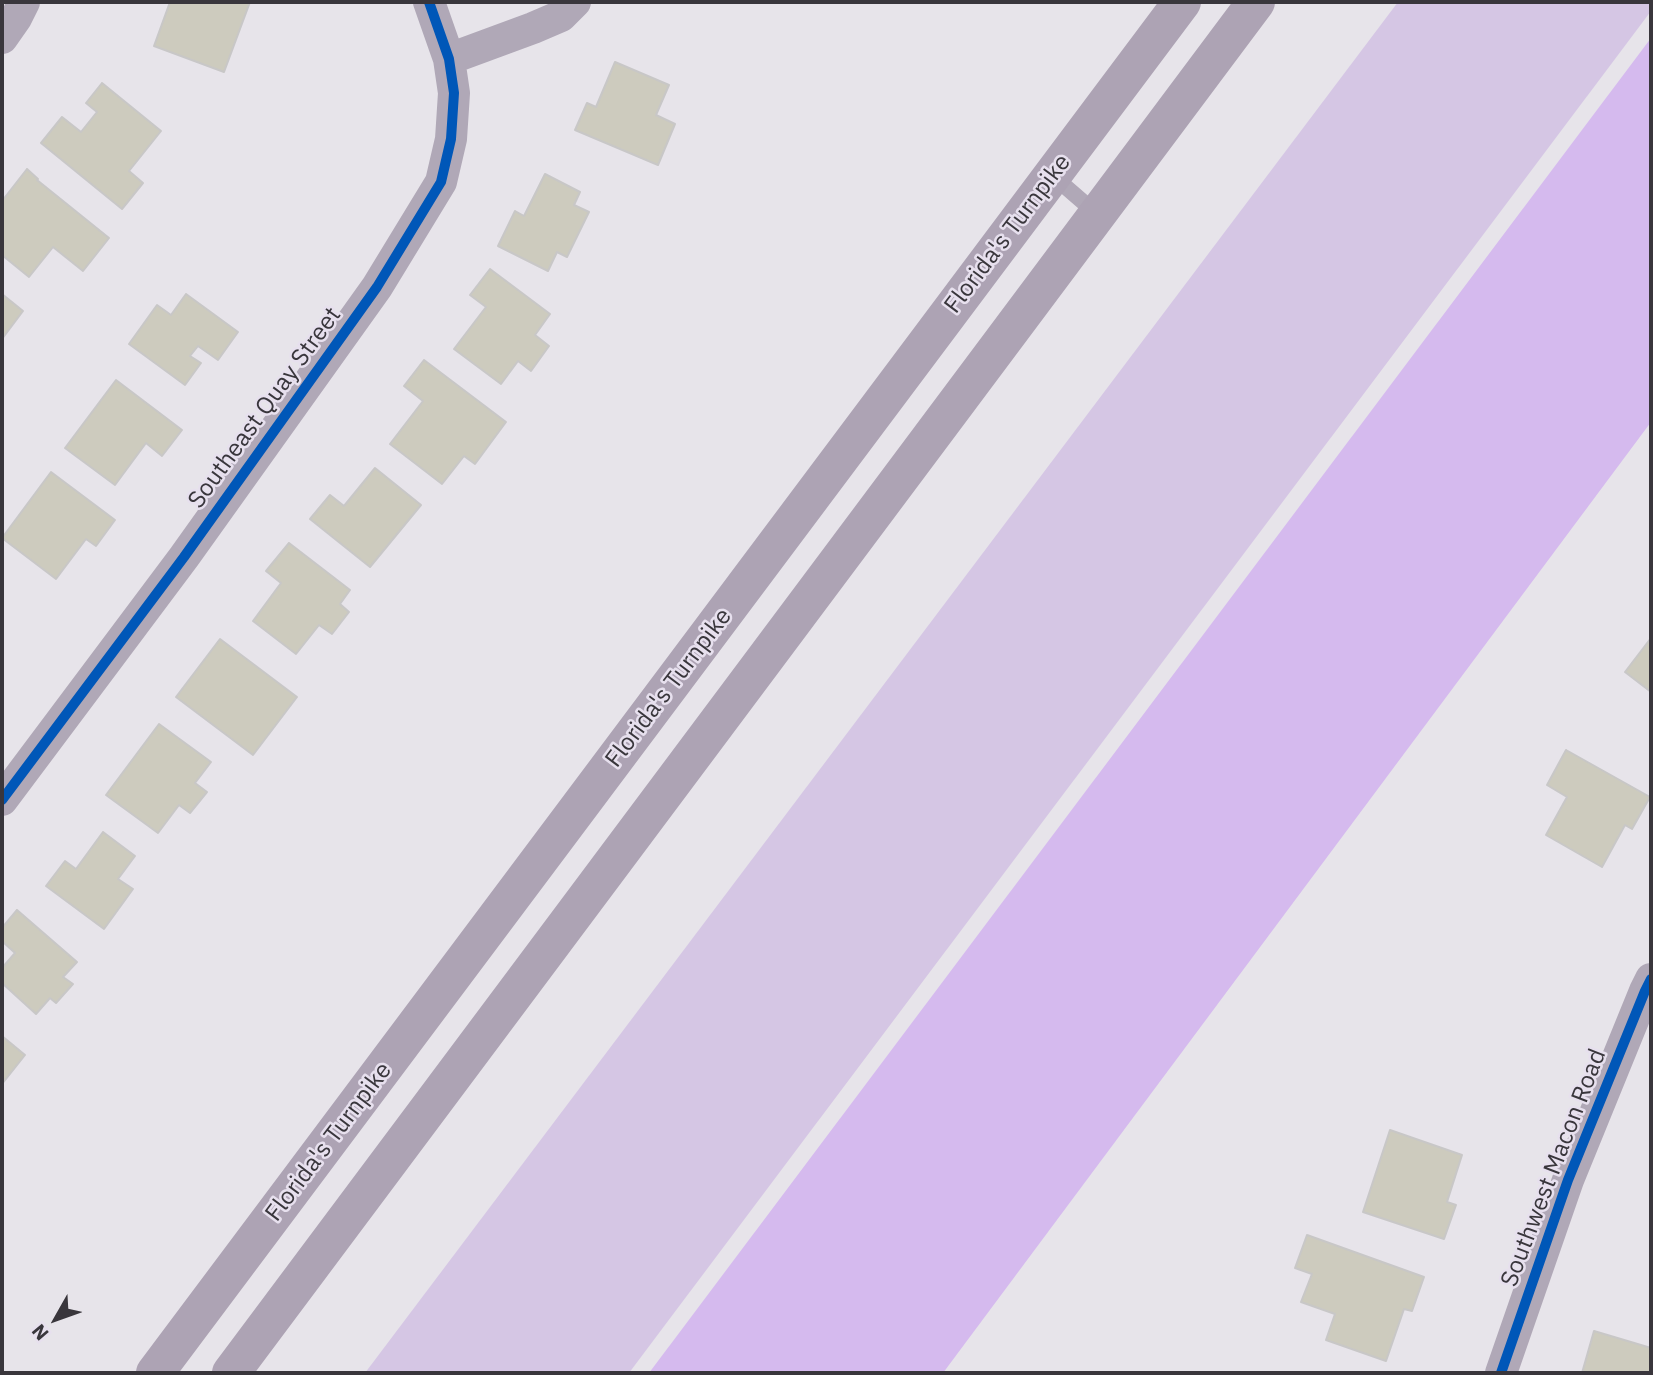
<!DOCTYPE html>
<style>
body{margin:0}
#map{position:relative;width:1653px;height:1375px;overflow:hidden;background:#e7e4ea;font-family:"IBM Plex Sans",sans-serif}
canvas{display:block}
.frame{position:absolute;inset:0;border:4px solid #39363c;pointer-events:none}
.north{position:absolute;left:21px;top:1284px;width:70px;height:70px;-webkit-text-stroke:5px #e7e0ee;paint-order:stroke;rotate:230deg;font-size:19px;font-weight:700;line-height:28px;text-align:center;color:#39363c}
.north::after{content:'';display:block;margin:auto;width:24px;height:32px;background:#39363c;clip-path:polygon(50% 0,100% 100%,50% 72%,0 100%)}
</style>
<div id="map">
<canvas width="1653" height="1375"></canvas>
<div class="frame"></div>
<div class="north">N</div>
</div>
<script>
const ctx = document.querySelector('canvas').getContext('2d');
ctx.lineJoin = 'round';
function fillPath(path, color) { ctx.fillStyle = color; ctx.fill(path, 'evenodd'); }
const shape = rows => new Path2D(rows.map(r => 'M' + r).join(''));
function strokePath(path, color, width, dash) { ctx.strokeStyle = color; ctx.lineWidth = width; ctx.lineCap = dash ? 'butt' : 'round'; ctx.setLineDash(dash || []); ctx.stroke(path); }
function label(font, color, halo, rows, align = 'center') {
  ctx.font = font + ' "IBM Plex Sans",sans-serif'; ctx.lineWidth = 5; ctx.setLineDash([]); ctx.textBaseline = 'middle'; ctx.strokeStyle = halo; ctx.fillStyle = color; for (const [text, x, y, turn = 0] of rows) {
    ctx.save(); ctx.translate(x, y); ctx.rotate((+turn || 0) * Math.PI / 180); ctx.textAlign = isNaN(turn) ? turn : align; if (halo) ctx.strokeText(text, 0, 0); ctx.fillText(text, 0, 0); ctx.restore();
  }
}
fillPath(shape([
 [1398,2,1651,2,1651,11,629,1373,365,1373]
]), '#d5c6e4');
fillPath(shape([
 [1651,38,1651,422,943,1373,649,1373]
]), '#d5baee');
const building = shape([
 [170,2,250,2,224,72,154,46,170,2],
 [615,62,669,85,656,115,675,124,658,165,575,130,587,103,596,107,615,62],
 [102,83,161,131,129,171,143,183,122,209,41,143,62,117,81,132,97,112,86,103,102,83],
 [27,169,38,179,37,180,109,238,83,271,53,247,29,277,2,255,2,201,27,169],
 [545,174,580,192,574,205,589,212,567,257,557,252,548,271,498,246,515,211,524,216,545,174],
 [490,269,550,314,535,335,549,346,531,371,518,361,501,384,454,349,486,307,470,295,490,269],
 [2,294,23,311,2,339,2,294],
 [186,294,238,332,218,360,198,346,190,356,201,363,185,385,129,344,157,305,171,315,186,294],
 [424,360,506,422,475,464,464,456,442,484,390,444,423,401,404,386,424,360],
 [116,380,182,430,162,456,146,443,115,485,65,448,116,380],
 [375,468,421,505,370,567,310,519,330,495,344,506,375,468],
 [51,472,115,520,96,546,86,539,56,579,2,538,51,472],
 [289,543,350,590,340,604,349,612,332,634,319,625,296,654,253,621,281,583,266,571,289,543],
 [1651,638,1651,692,1625,672,1651,638],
 [220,639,297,697,253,755,176,697,220,639],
 [159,724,211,762,195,783,207,792,190,813,179,805,158,833,106,795,159,724],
 [1566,750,1650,797,1632,829,1625,825,1602,867,1546,835,1567,797,1547,785,1566,750],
 [103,832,135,856,118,879,133,889,104,929,46,886,65,861,76,869,103,832],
 [17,910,77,962,63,977,73,984,56,1003,50,998,36,1014,2,983,2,968,15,953,2,941,2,928,17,910],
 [2,1036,25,1055,2,1084,2,1036],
 [1390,1130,1462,1155,1447,1202,1456,1205,1444,1239,1363,1212,1390,1130],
 [1307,1235,1424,1277,1412,1311,1404,1309,1386,1361,1326,1340,1335,1314,1301,1302,1312,1274,1295,1268,1307,1235],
 [1594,1331,1651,1348,1651,1373,1582,1373,1594,1331]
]);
fillPath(building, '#cdcbbe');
strokePath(building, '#c8c7c7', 2);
strokePath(shape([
 [1052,175,1097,214]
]), '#b0a8b7', 16);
strokePath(shape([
 [2,38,16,18,24,2],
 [449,59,533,28,561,16,575,2],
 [2,800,184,557,377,287,441,182,451,139,454,93,449,59,429,2],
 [1501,1373,1568,1180,1645,991,1651,979]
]), '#b0a8b7', 32);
strokePath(shape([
 [155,1373,1182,2],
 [231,1373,1256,2]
]), '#ada3b4', 38);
strokePath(shape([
 [2,800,184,557,377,287,441,182,451,139,454,93,449,59,429,2],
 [1501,1373,1568,1180,1645,991,1651,979]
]), '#0057b8', 10);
label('24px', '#39363c', '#e7e0ee', [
 ["Florida's Turnpike",1008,234,-53],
 ["Southeast Quay Street",265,408,-54],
 ["Florida's Turnpike",669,688,-53],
 ["Florida's Turnpike",329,1142,-53],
 ["Southwest Macon Road",1554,1168,-69]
]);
</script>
